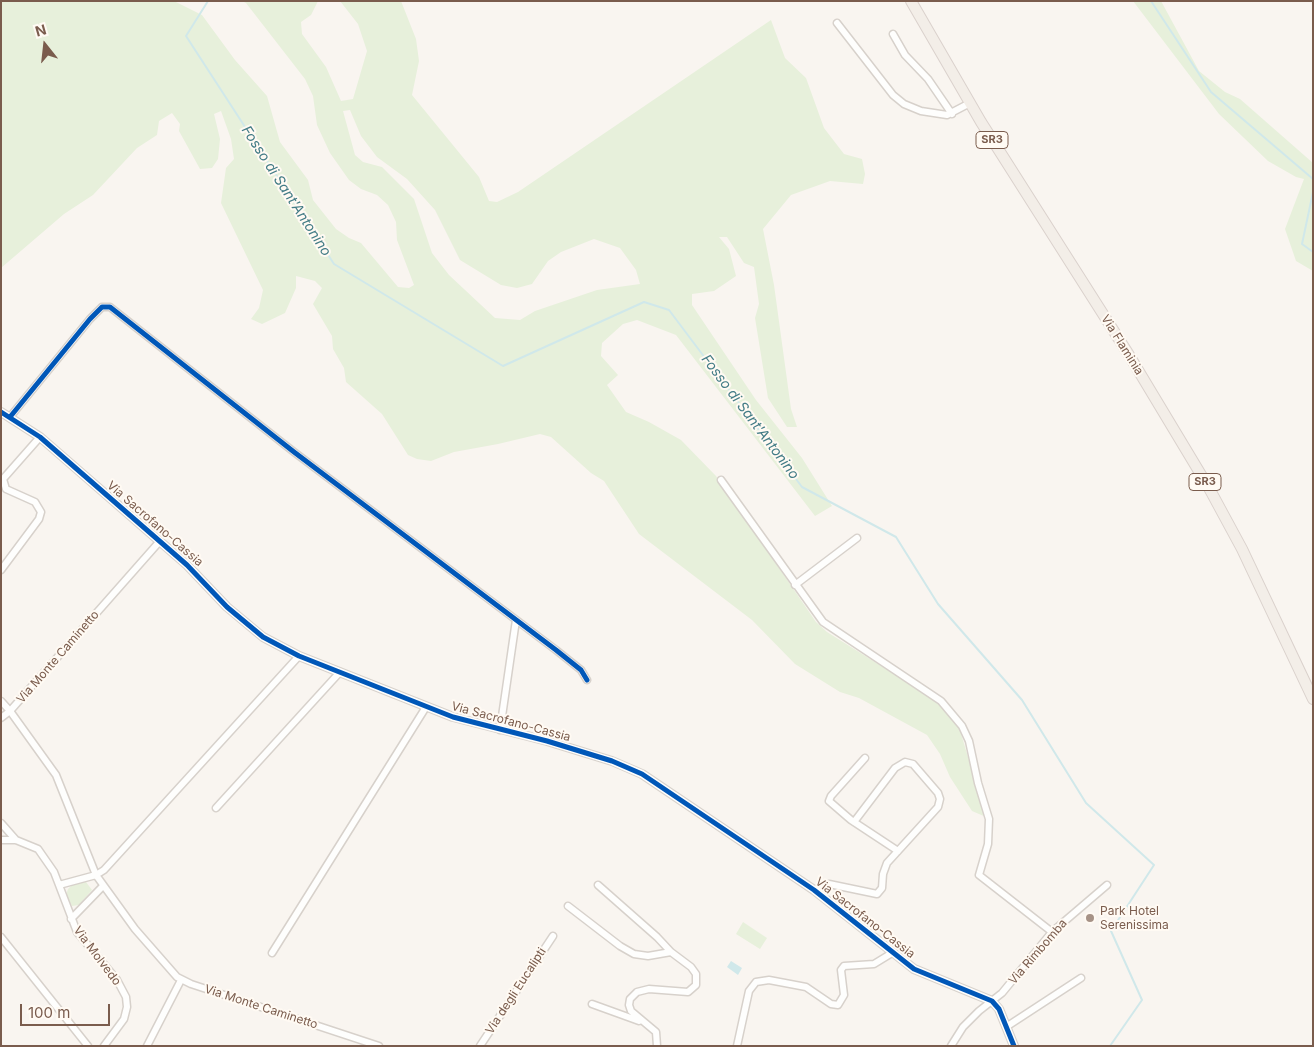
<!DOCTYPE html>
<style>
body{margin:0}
#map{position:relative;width:1314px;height:1047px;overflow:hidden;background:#f9f5f0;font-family:Inter,sans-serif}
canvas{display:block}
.frame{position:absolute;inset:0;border:2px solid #7a5c4d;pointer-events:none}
.north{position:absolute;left:20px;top:20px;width:50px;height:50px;-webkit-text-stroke:4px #fffaf3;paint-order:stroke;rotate:344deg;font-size:14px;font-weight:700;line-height:20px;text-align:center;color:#7a5c4d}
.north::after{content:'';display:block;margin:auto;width:18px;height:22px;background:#7a5c4d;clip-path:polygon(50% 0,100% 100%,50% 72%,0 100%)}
.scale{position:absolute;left:20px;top:1004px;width:90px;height:22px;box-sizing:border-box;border:2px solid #7a5c4d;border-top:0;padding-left:6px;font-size:15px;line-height:18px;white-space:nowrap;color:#7a5c4d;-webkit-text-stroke:4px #fffaf3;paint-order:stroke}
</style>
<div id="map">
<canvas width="1314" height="1047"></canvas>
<div class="frame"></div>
<div class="north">N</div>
<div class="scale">100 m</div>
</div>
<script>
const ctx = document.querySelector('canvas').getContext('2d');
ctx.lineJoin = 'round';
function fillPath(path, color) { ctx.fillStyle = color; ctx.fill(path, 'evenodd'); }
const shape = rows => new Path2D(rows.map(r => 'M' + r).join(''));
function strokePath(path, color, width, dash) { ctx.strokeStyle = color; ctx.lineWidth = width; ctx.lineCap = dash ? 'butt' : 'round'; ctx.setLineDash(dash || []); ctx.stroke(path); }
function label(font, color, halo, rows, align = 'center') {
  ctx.font = font + ' Inter,sans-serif'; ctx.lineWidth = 4; ctx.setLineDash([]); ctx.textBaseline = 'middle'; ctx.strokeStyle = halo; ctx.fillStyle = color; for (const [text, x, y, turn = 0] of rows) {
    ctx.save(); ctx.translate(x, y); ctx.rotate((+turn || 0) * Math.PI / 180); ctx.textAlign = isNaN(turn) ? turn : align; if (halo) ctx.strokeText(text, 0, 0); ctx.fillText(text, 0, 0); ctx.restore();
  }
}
fillPath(shape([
 [1,1,174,1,202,15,235,60,267,96,280,142,308,180,313,200,336,229,349,238,361,243,398,287,409,288,414,285,397,240,396,222,388,205,377,195,361,189,349,180,330,153,317,125,313,96,305,79,246,3,242,1,318,1,311,15,301,22,302,34,326,67,341,101,353,99,367,51,358,24,340,1,401,1,416,39,419,61,412,95,479,177,489,201,497,202,518,192,771,20,785,58,806,78,824,128,844,154,862,159,865,174,863,184,830,181,791,195,763,229,774,285,791,409,797,427,787,427,768,398,755,318,759,304,754,267,744,263,727,237,719,237,729,249,736,276,714,291,692,294,692,305,756,400,802,458,832,506,815,516,676,335,637,320,623,324,602,343,601,356,618,375,607,385,626,412,649,422,681,440,716,476,816,622,827,632,942,704,959,727,986,817,972,811,950,777,940,754,927,735,859,698,840,692,795,664,752,620,639,534,604,481,591,473,551,437,540,434,498,444,454,452,431,461,417,459,408,455,382,414,346,382,344,368,333,349,332,336,313,304,322,288,315,281,296,276,296,288,285,313,262,324,251,319,259,308,263,290,221,203,226,168,234,159,231,139,221,111,214,114,220,139,218,159,212,168,200,169,179,131,180,124,172,113,159,121,157,135,137,148,93,195,64,214,1,268],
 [350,110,361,136,377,157,407,179,435,210,460,260,501,285,517,288,532,284,548,261,561,252,594,239,620,248,636,270,640,284,597,290,535,311,520,320,495,318,449,275,432,253,414,199,382,167,363,162,355,155,343,111],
 [1133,1,1161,1,1199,71,1225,92,1240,99,1313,163,1313,271,1296,261,1285,229,1304,179,1296,177,1268,161,1219,114],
 [86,882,92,890,79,905,72,906,66,895,68,889,72,885],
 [743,922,767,938,760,949,736,934]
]), '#e7f0db');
fillPath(shape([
 [731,961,742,968,738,975,727,967]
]), '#d0e8ea');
strokePath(shape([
 [208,1,186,36,334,264,503,366,644,302,669,310,802,487,896,537,938,604,1022,700,1086,803,1154,865,1111,931,1142,1000,1110,1046],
 [1151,1,1211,92,1313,179],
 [1313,192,1302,244,1313,252]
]), '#d0e8ea', 2);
const minor = shape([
 [837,23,893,95,904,104,921,111,947,115,970,103],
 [893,34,905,55,928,79,952,114],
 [10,417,90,319,102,307,110,307,294,452,556,650,581,670,587,680],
 [721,480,823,622,941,701,962,726,969,741,978,783,989,819,988,844,979,875,1052,932],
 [160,541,10,711,56,775,96,875,135,929,177,977,191,984,379,1046],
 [1,570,39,519,41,512,35,502,6,489,3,479,40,437],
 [795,585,857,538],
 [1,701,10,711,1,718],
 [500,730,516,620],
 [865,758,831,796,829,801,851,820,898,851],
 [216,808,340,672],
 [1,823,16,840],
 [1,840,16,840,38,849,54,872,59,885],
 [598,885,657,937,671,952,691,967,696,974,696,985,688,992,649,989,637,992,630,999,629,1005,631,1011,656,1032,657,1046],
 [814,890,829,884,877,894,882,888,883,874,887,863,938,807,940,799,938,793,913,764,905,762,895,768,854,822],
 [568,906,620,946,634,954,648,956,671,952],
 [71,919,103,886],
 [1,937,88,1046],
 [272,953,426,707],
 [592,1004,639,1021],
 [1006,1027,1081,978],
 [104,1046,124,1019,127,1007,126,997,117,980,77,932,59,885,96,875,104,870,299,656],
 [147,1046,181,980],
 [480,1046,553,936],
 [737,1046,749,991,756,982,769,980,806,987,831,1004,838,1005,844,995,841,970,844,966,874,964,892,953],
 [951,1046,963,1027,979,1011,1002,993,1052,932,1107,885]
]);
const tertiary = shape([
 [1,412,40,437,187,565,227,607,263,637,299,656,453,717,547,741,612,761,642,774,814,890,914,969,992,1001,999,1009,1014,1046]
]);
const primary = shape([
 [911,1,981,122,1129,355,1209,488,1242,549,1313,699]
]);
strokePath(minor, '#d7d1cb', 9);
strokePath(tertiary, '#d7d1cb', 10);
strokePath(primary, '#dad1cc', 12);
strokePath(minor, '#fefefd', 6);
strokePath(tertiary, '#fefefd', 8);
strokePath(primary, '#f3eee8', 10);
strokePath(shape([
 [1,412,40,437,187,565,227,607,263,637,299,656,453,717,547,741,612,761,642,774,814,890,914,969,992,1001,999,1009,1014,1046],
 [10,417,90,319,102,307,110,307,294,452,556,650,581,670,587,680]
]), '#0057b8', 5);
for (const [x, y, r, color] of [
 [1090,918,5,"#a69286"]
]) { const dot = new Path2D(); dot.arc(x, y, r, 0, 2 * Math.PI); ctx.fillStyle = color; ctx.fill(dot); strokePath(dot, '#fffaf3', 2); }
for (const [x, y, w] of [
 [992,140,32],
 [1205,482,32]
]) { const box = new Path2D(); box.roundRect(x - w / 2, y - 8.5, w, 17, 4); ctx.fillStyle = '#fffaf3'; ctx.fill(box); strokePath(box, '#7a5c4d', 1); }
label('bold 11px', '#7a5c4d', null, [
 ["SR3",992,140],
 ["SR3",1205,482]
]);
label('12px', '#7a5c4d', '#fffaf3', [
 ["Via Flaminia",1122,345,58],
 ["Via Sacrofano-Cassia",155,524,41],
 ["Via Monte Caminetto",58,657,-49],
 ["Via Sacrofano-Cassia",511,722,15],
 ["Via Sacrofano-Cassia",865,918,38],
 ["Via Rimbomba",1038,952,-49],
 ["Via Molvedo",97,956,53],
 ["Via degli Eucalipti",516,991,-57],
 ["Via Monte Caminetto",261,1007,18]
]);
label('12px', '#7a5c4d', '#fffaf3', [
 ["Park Hotel",1100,911],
 ["Serenissima",1100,925]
], 'left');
label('italic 14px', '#437c86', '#fffaf3', [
 ["Fosso di Sant'Antonino",286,191,57],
 ["Fosso di Sant'Antonino",750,417,53]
]);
</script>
